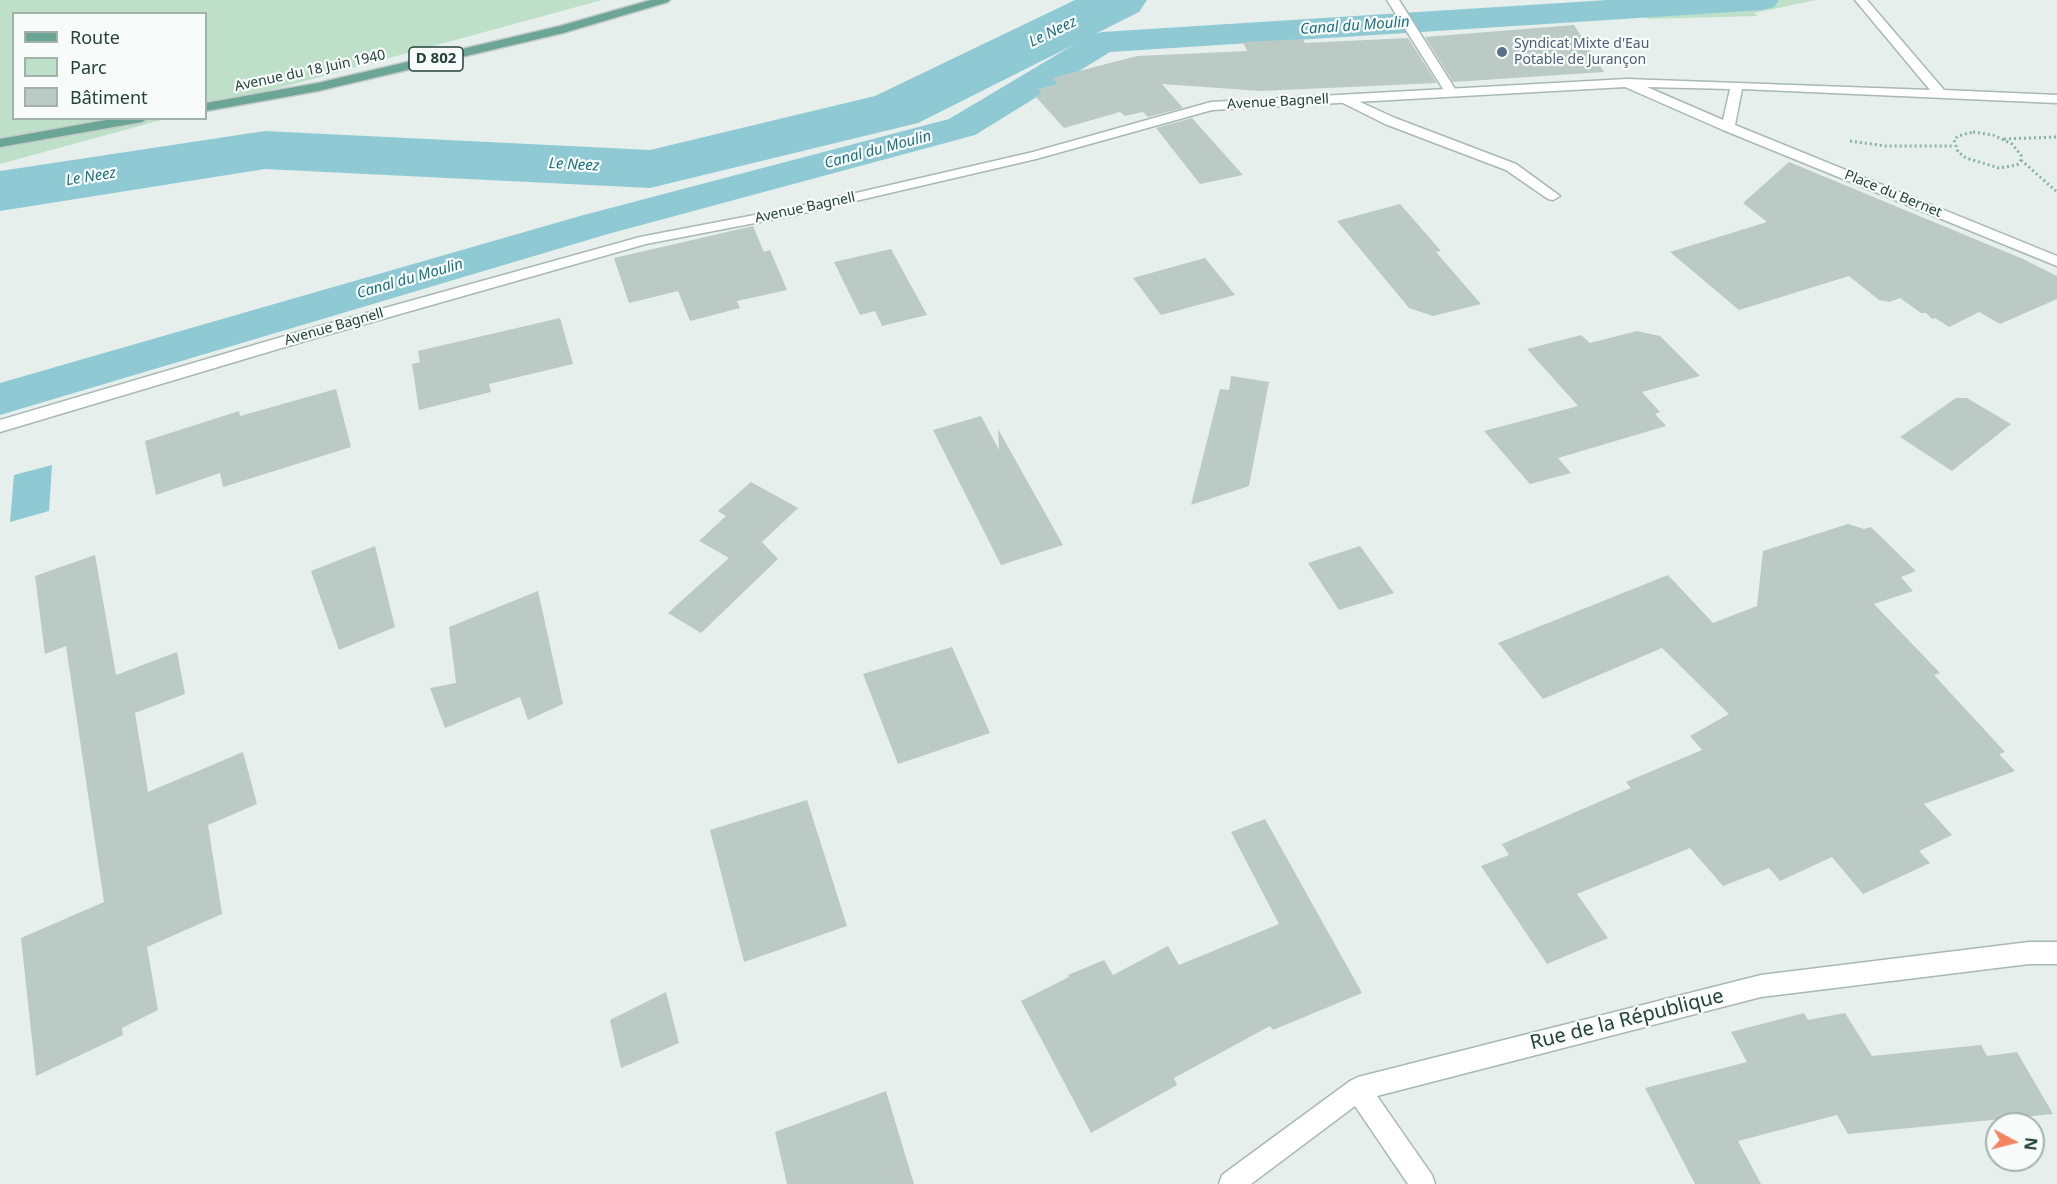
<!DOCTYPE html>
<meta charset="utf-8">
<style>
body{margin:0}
#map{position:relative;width:2057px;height:1184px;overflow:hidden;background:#e6efeb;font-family:"Noto Sans",sans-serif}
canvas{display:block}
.legend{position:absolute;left:12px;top:12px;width:195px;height:108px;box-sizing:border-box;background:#f7fbf9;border:2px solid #a3b1ad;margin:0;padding:8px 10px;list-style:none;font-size:18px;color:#24423a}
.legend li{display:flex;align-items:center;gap:12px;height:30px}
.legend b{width:30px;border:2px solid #a3b1ad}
.north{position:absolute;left:1985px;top:1112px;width:60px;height:60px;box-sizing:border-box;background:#f7fbf9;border:2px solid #a3b1ad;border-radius:50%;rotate:97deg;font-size:16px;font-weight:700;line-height:24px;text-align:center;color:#24423a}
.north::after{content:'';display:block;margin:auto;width:21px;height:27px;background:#f4845f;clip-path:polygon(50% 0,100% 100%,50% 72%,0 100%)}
</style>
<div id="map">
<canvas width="2057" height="1184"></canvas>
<ul class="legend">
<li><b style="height:8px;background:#6aa596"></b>Route</li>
<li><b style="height:16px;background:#bfe0c8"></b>Parc</li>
<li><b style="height:16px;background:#bbcac4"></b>Bâtiment</li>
</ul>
<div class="north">N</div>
</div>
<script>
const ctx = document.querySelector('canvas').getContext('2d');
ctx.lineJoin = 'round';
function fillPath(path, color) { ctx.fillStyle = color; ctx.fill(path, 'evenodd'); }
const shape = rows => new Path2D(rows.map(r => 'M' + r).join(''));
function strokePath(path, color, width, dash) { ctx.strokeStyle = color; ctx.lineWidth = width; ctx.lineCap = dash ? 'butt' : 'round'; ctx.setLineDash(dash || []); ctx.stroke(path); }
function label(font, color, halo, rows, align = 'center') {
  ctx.font = font + ' "Noto Sans",sans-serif'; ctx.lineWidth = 4.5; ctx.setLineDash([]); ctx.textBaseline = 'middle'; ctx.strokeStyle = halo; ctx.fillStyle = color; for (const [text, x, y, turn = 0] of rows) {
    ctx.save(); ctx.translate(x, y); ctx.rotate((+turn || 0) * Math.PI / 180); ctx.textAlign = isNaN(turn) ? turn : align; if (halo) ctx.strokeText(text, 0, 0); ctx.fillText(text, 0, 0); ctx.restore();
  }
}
fillPath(shape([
 [0,0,602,0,206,108,206,14,14,14,14,118,165,119,0,164],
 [1634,0,1816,0,1754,13,1758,16,1648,19]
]), '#bfe0c8');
fillPath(shape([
 [52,465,49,511,10,522,14,475]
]), '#8ec9d4');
fillPath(shape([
 [1608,0,1779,0,1774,7,1763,10,1110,52,975,135,608,234,0,415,0,383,580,216,949,119,1090,35,1102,32,1608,0]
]), '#8ec9d4');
fillPath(shape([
 [1075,0,1147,0,1139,12,918,123,650,188,265,169,0,211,0,171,265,131,650,150,875,96,1075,0]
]), '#8ec9d4');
fillPath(shape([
 [1574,25,1604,72,1453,82,1425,37],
 [1408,38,1437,83,1261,91,1162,84,1183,108,1148,117,1143,112,1125,116,1120,112,1064,128,1035,96,1042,94,1038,89,1058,84,1052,78,1137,56,1247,51,1243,42,1303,39,1305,43],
 [1192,118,1243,175,1200,184,1156,128],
 [1789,162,2023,259,2057,276,2057,299,2000,324,1979,312,1949,327,1935,318,1932,319,1926,313,1921,313,1900,298,1889,302,1879,300,1849,276,1739,310,1670,252,1767,222,1743,203],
 [1400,204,1441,251,1436,252,1481,304,1433,316,1409,308,1337,221],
 [753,226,764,252,770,250,787,290,737,301,740,308,690,321,678,291,629,303,614,258],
 [891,249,927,315,882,326,875,311,860,315,834,262],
 [1205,258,1235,295,1161,315,1133,278],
 [560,318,573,364,489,384,491,392,419,410,412,364,420,362,418,351],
 [1637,331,1660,336,1700,376,1642,392,1660,412,1655,414,1666,426,1558,458,1571,473,1530,484,1484,431,1578,406,1527,349,1581,335,1590,343],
 [1231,376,1269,382,1249,486,1191,505,1220,389,1229,390],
 [336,389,351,447,223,487,220,473,156,495,145,441,239,411,240,416],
 [1956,398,1967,398,2011,424,1952,471,1900,437],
 [981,416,999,450,998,429,1063,545,1001,565,933,430],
 [751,482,798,508,762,542,778,559,701,633,668,613,729,558,699,541,726,516,718,511],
 [1848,524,1864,529,1871,527,1916,571,1901,577,1913,591,1874,604,1940,673,1934,675,2005,752,1999,754,2015,771,1924,804,1952,835,1919,851,1930,863,1863,894,1832,857,1780,881,1769,868,1723,886,1690,848,1577,894,1608,938,1547,964,1481,866,1509,855,1502,844,1631,788,1626,782,1702,750,1690,736,1729,714,1662,648,1543,699,1498,643,1668,575,1713,623,1757,606,1763,551],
 [375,546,395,627,339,650,311,571],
 [1360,546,1394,593,1339,610,1308,563],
 [95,555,116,675,177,652,185,694,135,713,148,792,243,752,257,804,208,825,222,914,147,947,158,1010,122,1028,123,1035,36,1076,21,938,104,902,66,646,45,654,35,576],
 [538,591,563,704,528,720,520,697,445,728,430,688,456,683,449,627],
 [952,647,990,733,898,764,863,674],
 [807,800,847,926,744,962,710,830],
 [1265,819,1362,993,1273,1030,1270,1026,1174,1078,1177,1085,1091,1133,1021,1001,1069,977,1068,975,1104,960,1113,975,1168,946,1179,965,1279,924,1231,832],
 [666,992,679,1043,621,1068,610,1020],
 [1804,1013,1808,1020,1845,1013,1872,1056,1981,1045,1987,1056,2017,1052,2053,1114,1848,1134,1837,1115,1738,1141,1761,1184,1695,1184,1645,1088,1747,1062,1731,1032],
 [886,1091,914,1184,787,1184,775,1132]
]), '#bbcac4');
const lane = shape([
 [1387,0,1399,0,1457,92,1455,95,1447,95,1387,0],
 [1345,95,1395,118,1516,164,1560,196,1553,200,1548,199,1506,170,1385,124,1341,102,1339,99,1341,96,1345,95]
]);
const street = shape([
 [1855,0,1867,0,1944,90,2057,95,2057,103,1742,89,1735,125,2057,256,2057,266,1723,130,1625,87,1212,110,1036,159,791,216,646,244,305,341,0,432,0,420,295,333,640,237,791,208,1033,152,1211,102,1627,79,1930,90,1855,0],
 [1647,87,1730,89,1723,120,1647,87],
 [2029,942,2057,942,2057,964,2029,964,1761,997,1377,1096,1432,1175,1435,1184,1408,1184,1355,1106,1251,1184,1219,1184,1222,1175,1350,1081,1358,1077,1761,975,2029,942]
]);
const primary = shape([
 [651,0,670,0,668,2,563,33,318,91,206,111,206,103,318,83,560,26,651,0],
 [117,118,148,118,142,122,0,147,0,139,117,118]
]);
strokePath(lane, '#a8b8b2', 3);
strokePath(street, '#a8b8b2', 3);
strokePath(primary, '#c2cac8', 3);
strokePath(shape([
 [1973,132,1993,135,2012,144,2021,155,2021,160,2017,165,1999,168,1966,158,1958,152,1954,140,1958,136,1973,132],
 [2004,139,2057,137],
 [1850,141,1885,146,1954,146],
 [2021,160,2057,192]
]), '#86b3a5', 3, [2, 3]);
fillPath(lane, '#fff');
fillPath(street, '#fff');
fillPath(primary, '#6aa596');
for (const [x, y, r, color] of [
 [1502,52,6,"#5c6f8a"]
]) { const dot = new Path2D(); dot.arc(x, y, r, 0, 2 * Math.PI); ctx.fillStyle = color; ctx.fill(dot); strokePath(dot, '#f7fbf9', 2); }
label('14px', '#4e5e75', '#f7fbf9', [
 ["Syndicat Mixte d'Eau",1514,44],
 ["Potable de Jurançon",1514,60]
], 'left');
label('14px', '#24423a', '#f7fbf9', [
 ["Avenue du 18 Juin 1940",310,71,-12],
 ["Avenue Bagnell",1278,102,-3],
 ["Place du Bernet",1893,194,22],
 ["Avenue Bagnell",805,208,-12],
 ["Avenue Bagnell",334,327,-16]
]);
label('italic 15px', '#1c6f80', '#f7fbf9', [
 ["Canal du Moulin",1355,26,-4],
 ["Le Neez",1053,32,-26],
 ["Canal du Moulin",878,150,-15],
 ["Le Neez",574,165,3],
 ["Le Neez",91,177,-9],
 ["Canal du Moulin",410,279,-16]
]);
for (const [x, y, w] of [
 [436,59,54]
]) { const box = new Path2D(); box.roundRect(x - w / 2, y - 12, w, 24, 4.5); ctx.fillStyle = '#f7fbf9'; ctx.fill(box); strokePath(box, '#24423a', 1.5); }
label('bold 15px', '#24423a', null, [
 ["D 802",436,59]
]);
label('20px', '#24423a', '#f7fbf9', [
 ["Rue de la République",1627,1020,-14]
]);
</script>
